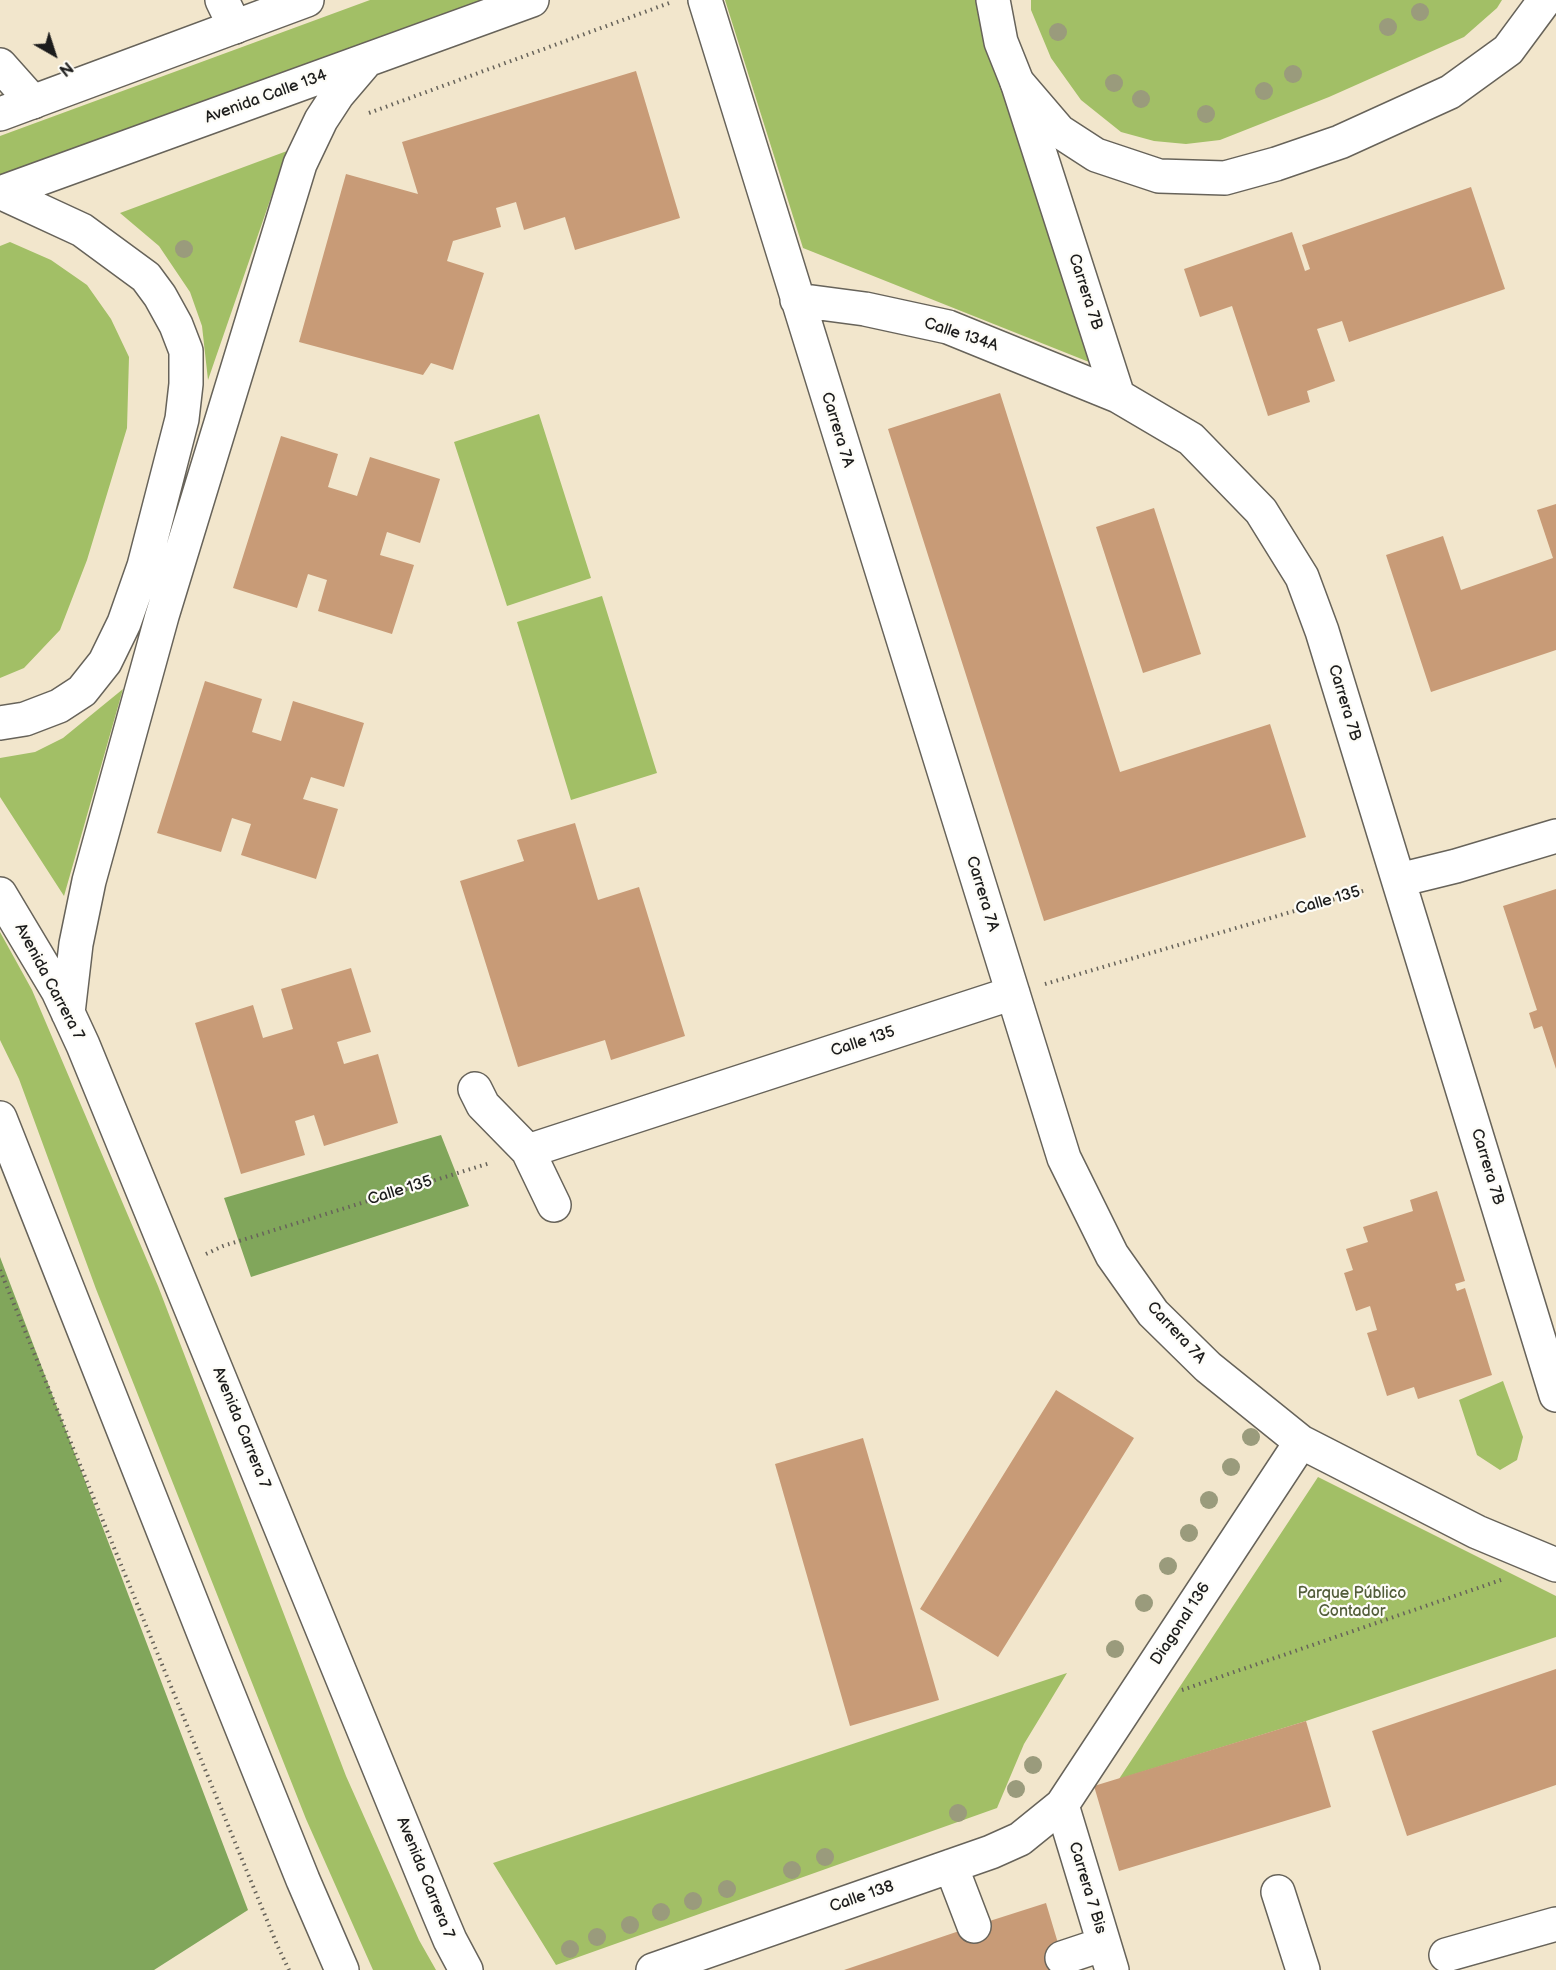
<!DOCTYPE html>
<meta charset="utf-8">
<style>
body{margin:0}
#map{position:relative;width:1556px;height:1970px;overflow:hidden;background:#f2e6cc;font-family:"Balsamiq Sans",sans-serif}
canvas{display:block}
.north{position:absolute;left:24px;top:24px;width:60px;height:60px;-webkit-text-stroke:4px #fdfcf7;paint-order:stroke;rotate:141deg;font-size:16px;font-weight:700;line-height:24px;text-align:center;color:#1c1c1c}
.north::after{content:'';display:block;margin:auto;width:21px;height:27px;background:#1c1c1c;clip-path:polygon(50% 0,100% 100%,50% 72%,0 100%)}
</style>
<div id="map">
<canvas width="1556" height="1970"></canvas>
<div class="north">N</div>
</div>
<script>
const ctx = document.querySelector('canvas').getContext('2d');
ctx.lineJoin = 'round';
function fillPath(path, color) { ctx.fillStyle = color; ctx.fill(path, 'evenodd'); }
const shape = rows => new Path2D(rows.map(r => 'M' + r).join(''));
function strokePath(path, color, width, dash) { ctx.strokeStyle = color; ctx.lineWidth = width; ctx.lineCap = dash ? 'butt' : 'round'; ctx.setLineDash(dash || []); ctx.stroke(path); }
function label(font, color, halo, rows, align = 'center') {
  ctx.font = font + ' "Balsamiq Sans",sans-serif'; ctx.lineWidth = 4.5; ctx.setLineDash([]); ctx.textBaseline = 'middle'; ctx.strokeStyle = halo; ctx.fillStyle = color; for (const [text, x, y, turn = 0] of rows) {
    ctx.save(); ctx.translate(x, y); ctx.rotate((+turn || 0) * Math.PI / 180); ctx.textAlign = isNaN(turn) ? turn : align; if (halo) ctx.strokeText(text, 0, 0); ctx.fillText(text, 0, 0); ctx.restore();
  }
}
fillPath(shape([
 [370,0,497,0,0,178,0,136],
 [725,0,976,0,1089,362,803,248],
 [1031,0,1502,0,1497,8,1464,37,1329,97,1220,140,1186,144,1154,141,1121,132,1081,100,1051,58,1031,10],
 [287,151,208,380,202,326,190,292,159,246,120,213],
 [10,242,51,260,87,285,111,319,129,357,127,428,87,560,60,630,24,668,0,678,0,246],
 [539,414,591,578,507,606,454,442],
 [602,596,657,773,571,800,517,622],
 [123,689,64,896,0,797,0,758,35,752,63,738],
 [0,932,32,990,158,1286,346,1776,419,1940,436,1970,373,1970,306,1819,96,1289,19,1079,0,1040],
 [1503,1381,1523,1437,1517,1460,1500,1470,1477,1455,1459,1400],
 [1318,1477,1556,1596,1556,1637,1306,1721,1119,1779],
 [1067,1673,1024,1744,997,1808,556,1965,493,1863]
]), '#a2bf66');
fillPath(shape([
 [441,1135,469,1206,251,1277,224,1198],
 [0,1257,248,1910,154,1970,0,1970]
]), '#81a65b');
fillPath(shape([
 [636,71,680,218,575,250,565,217,524,230,516,202,496,208,501,227,453,241,447,261,484,273,453,370,431,363,423,375,299,342,346,174,418,194,402,142],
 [1471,187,1505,289,1349,342,1342,321,1317,329,1335,381,1307,391,1310,402,1268,416,1232,306,1200,317,1184,269,1292,232,1305,271,1310,269,1302,245],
 [1000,393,1120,772,1270,724,1306,837,1044,921,888,429],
 [281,436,338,454,328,487,357,496,370,457,440,479,420,543,387,532,380,555,414,565,392,634,318,611,327,580,308,574,297,608,233,588],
 [1556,504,1556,650,1431,692,1386,555,1443,536,1461,590,1553,558,1537,510],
 [1154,508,1201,654,1143,673,1096,527],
 [205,681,262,699,252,732,281,741,293,701,364,723,344,787,311,777,303,799,338,809,316,879,241,855,251,824,232,818,221,852,157,833],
 [575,823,598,900,639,887,685,1036,611,1060,605,1040,518,1067,460,881,524,861,517,840],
 [1556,889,1556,1069,1542,1026,1534,1029,1529,1013,1537,1010,1503,906],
 [351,968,371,1032,337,1042,344,1064,378,1054,398,1123,324,1146,314,1115,295,1121,305,1155,241,1174,195,1023,253,1005,263,1038,293,1029,281,989],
 [1437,1191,1465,1281,1455,1284,1457,1291,1465,1288,1492,1375,1418,1399,1414,1387,1387,1396,1367,1333,1377,1330,1370,1306,1356,1311,1344,1273,1353,1270,1346,1249,1368,1242,1363,1227,1413,1211,1410,1200],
 [1056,1390,1134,1438,998,1657,920,1609],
 [863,1438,939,1700,850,1726,775,1464],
 [1556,1669,1556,1785,1407,1836,1372,1731],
 [1306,1721,1331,1807,1119,1871,1094,1786],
 [1046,1903,1066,1970,844,1970,974,1926]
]), '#c89b77');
const minor = shape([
 [222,0,235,27],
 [705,0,1064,1158,1112,1255,1153,1313,1208,1367,1301,1442,1477,1532,1556,1565],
 [0,65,33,102],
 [1017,82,1118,396],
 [797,300,865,309,948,327,1118,396,1191,439,1261,511,1302,577,1322,631,1556,1395],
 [1399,880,1456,866,1556,836],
 [475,1089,483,1105,528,1151,554,1205],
 [528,1151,1013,993],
 [1062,1805,1112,1970],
 [951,1866,974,1926],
 [1278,1892,1303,1970],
 [1446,1955,1556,1924],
 [1062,1958,1104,1944],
 [653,1970,991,1852,1020,1839,1062,1805,1301,1442]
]);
const major = shape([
 [993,0,1001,42,1017,82,1059,131,1096,155,1159,176,1225,178,1276,164,1340,142,1450,92,1508,50,1545,0],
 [0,114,307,0],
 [0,193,532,0],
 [0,723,25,719,59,706,82,691,105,662,124,623,144,566,182,419,186,384,186,351,176,325,160,296,146,277,82,230,2,193],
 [0,894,58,991,83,1045,439,1914,450,1940,466,1970],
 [68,1013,76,944,89,881,162,616,300,164,321,120,338,94,367,60],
 [0,1118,212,1654,303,1880,342,1970]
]);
strokePath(minor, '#67635a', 36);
strokePath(major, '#67635a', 36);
strokePath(shape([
 [369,113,672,2],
 [1045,984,1366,890],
 [206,1254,223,1246,490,1163],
 [0,1270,278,1947,289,1970],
 [1182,1690,1501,1580]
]), '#67635a', 4, [1.5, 4.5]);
strokePath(minor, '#fff', 33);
strokePath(major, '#fff', 33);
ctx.fillStyle = '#9a9b7c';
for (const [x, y] of [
 [1420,12],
 [1388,27],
 [1058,32],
 [1293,74],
 [1114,83],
 [1264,91],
 [1141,99],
 [1206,114],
 [184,249],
 [1251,1437],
 [1231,1467],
 [1209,1500],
 [1189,1533],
 [1168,1566],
 [1144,1603],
 [1115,1649],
 [1033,1765],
 [1016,1789],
 [958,1813],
 [825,1857],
 [792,1870],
 [727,1889],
 [693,1901],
 [661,1912],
 [630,1925],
 [597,1937],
 [570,1949]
]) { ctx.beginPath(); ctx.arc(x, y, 9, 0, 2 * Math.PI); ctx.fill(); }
label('16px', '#1c1c1c', '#fdfcf7', [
 ["Avenida Calle 134",266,97,-20],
 ["Carrera 7B",1085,292,72],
 ["Calle 134A",961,335,18],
 ["Carrera 7A",837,430,73],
 ["Carrera 7B",1344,703,73],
 ["Carrera 7A",982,894,73],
 ["Calle 135",1328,901,-16],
 ["Avenida Carrera 7",49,982,62],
 ["Calle 135",863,1042,-18],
 ["Carrera 7B",1487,1167,73],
 ["Calle 135",400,1191,-17],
 ["Carrera 7A",1176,1333,47],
 ["Avenida Carrera 7",241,1428,68],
 ["Diagonal 136",1181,1624,-57],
 ["Avenida Carrera 7",425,1878,68],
 ["Carrera 7 Bis",1087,1888,73],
 ["Calle 138",862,1897,-19]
]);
label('16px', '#525d3a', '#fdfcf7', [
 ["Parque Público",1352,1594],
 ["Contador",1352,1612]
]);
</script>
